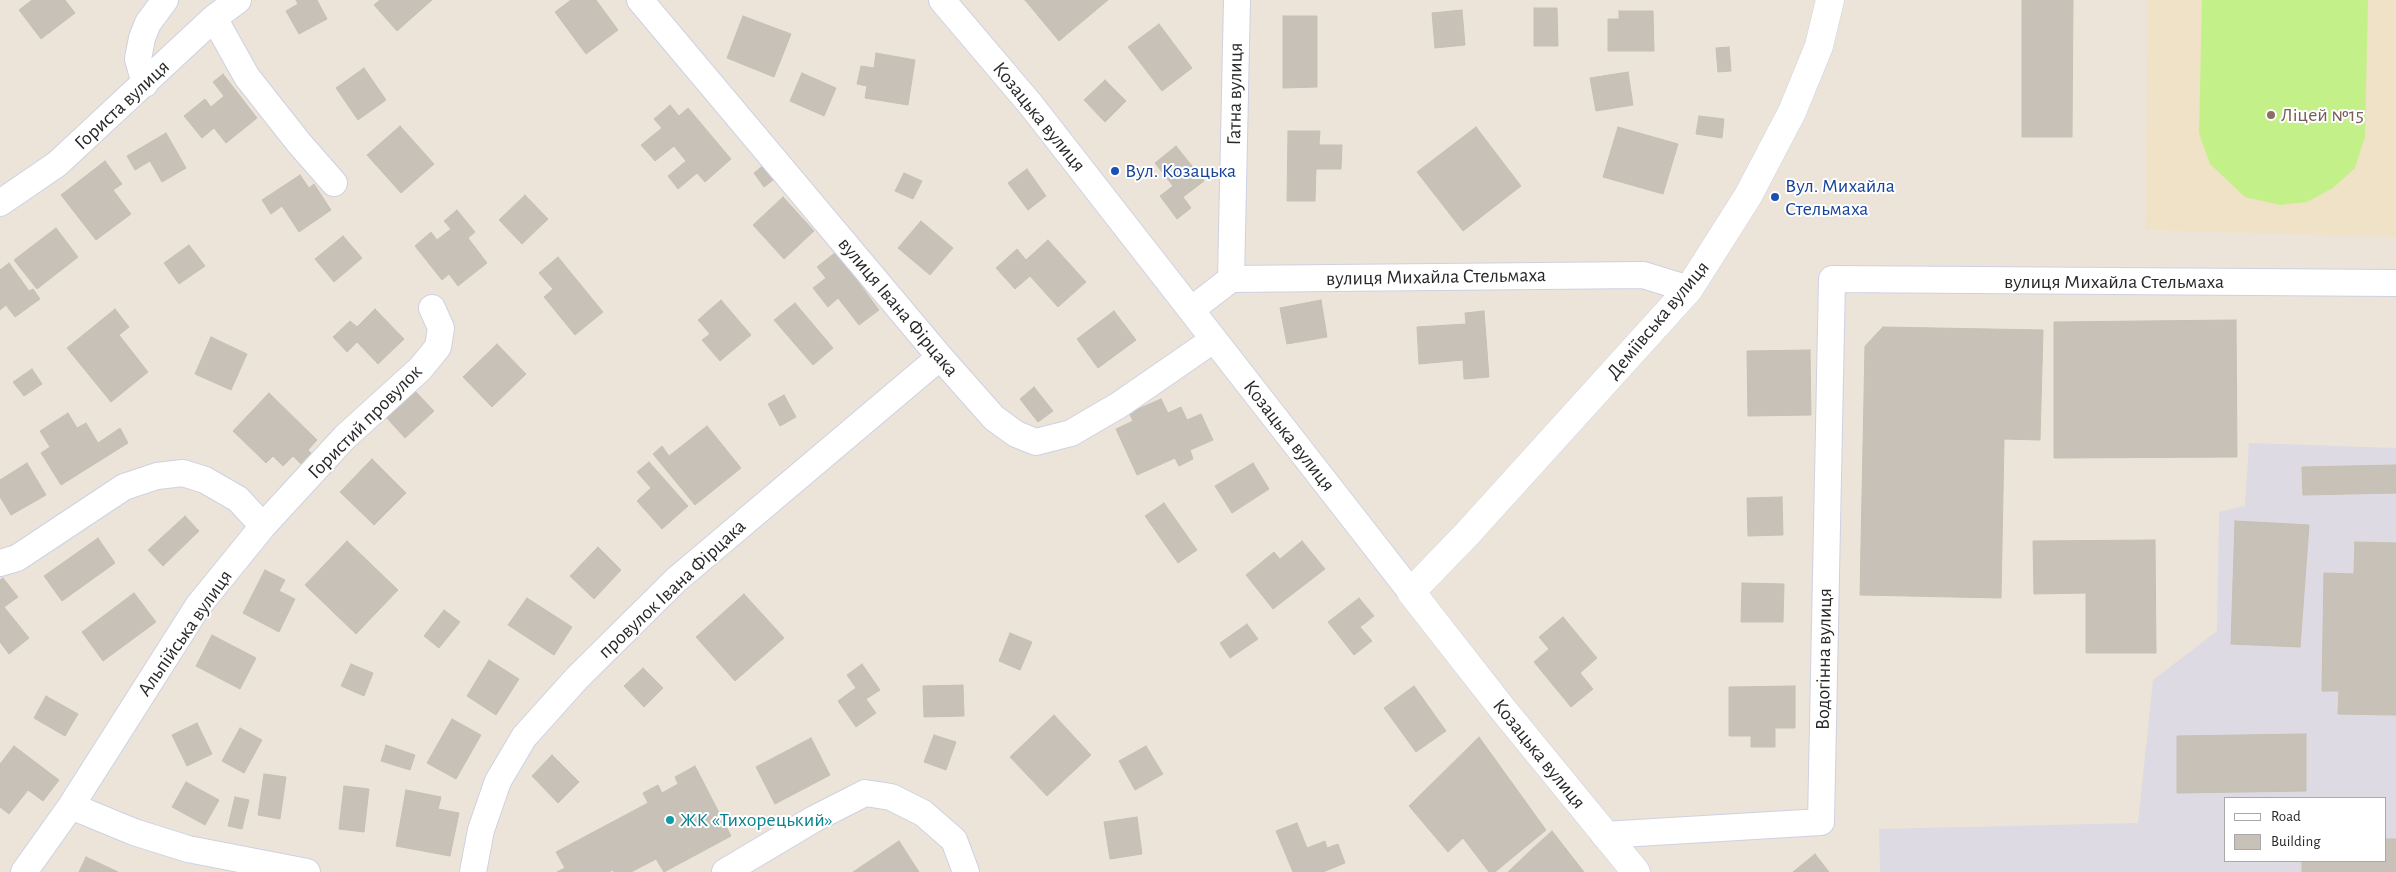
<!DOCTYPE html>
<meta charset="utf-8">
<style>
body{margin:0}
#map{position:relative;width:2396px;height:872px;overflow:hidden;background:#ece4d8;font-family:"Alegreya Sans",sans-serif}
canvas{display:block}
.legend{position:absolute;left:2224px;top:797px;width:162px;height:65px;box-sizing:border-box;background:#fff;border:1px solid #a9a9a9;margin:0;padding:6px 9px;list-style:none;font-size:15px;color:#282828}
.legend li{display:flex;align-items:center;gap:10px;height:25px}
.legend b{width:25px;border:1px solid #a9a9a9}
</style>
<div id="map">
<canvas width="2396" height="872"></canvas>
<ul class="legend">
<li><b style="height:6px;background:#fff"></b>Road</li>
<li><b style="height:14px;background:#c7c1b8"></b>Building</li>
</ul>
</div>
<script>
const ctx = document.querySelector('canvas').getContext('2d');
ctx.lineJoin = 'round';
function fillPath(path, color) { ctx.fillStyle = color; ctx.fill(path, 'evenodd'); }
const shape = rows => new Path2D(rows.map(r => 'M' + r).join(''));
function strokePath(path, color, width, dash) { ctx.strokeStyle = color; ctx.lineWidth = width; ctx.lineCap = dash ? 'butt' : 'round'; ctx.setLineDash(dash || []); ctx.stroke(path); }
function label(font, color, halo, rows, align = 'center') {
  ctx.font = font + ' "Alegreya Sans",sans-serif'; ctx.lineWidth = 4; ctx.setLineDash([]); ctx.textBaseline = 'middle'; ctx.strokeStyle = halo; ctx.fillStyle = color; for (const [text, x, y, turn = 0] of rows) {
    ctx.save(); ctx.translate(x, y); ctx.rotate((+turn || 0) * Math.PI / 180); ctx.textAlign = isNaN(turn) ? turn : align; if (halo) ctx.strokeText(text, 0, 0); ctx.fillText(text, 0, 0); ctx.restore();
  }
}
fillPath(shape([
 [2249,443,2396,448,2396,872,1880,872,1879,829,2138,823,2153,680,2217,631,2219,512,2245,506],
 [2225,798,2385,798,2385,861,2225,861]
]), '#dddae3');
fillPath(shape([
 [2148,0,2396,0,2396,237,2145,230]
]), '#f0e2c6');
fillPath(shape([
 [2202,0,2368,0,2365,137,2355,168,2333,188,2307,202,2280,205,2245,197,2210,164,2199,133]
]), '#c4f08a');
const building = shape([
 [32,0,65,0,75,13,41,39,19,10,32,0],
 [296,0,317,0,327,19,299,34,286,11,298,4,296,0],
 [380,0,432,0,397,31,374,5,380,0],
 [571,0,596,0,618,30,586,54,555,12,571,0],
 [1025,0,1108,0,1059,41,1025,0],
 [2022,0,2073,0,2072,137,2022,137,2022,0],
 [1534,8,1557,8,1558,46,1534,46,1534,8],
 [1462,10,1465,45,1435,48,1432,13,1462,10],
 [1619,11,1653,11,1654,51,1608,51,1608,19,1619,19,1619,11],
 [743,16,791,34,774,77,727,58,743,16],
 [1283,16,1317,16,1317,87,1283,88,1283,16],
 [1159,24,1192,68,1162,91,1128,47,1159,24],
 [1729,47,1731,71,1718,72,1716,48,1729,47],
 [876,53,915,60,908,105,865,98,867,86,857,84,861,66,874,68,876,53],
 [364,68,386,100,358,120,336,88,364,68],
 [1628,72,1633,105,1596,111,1590,78,1628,72],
 [802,73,836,88,824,116,790,101,802,73],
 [223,74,257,118,226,143,214,128,202,138,184,116,205,99,211,107,224,96,213,82,223,74],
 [1105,80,1126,101,1105,122,1084,100,1105,80],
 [670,105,679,116,688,108,731,159,705,182,697,173,678,189,668,176,686,161,674,146,655,161,641,145,662,128,654,119,670,105],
 [1699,116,1724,119,1722,138,1696,134,1699,116],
 [400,126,434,164,401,193,367,155,400,126],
 [1476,127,1521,186,1463,231,1417,172,1476,127],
 [1618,127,1678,144,1663,194,1603,177,1618,127],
 [1288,131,1320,131,1319,145,1342,145,1341,169,1316,169,1315,201,1287,201,1288,131],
 [166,133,186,168,162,182,150,161,135,170,127,156,166,133],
 [1176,146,1204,181,1183,197,1191,208,1177,219,1160,196,1173,186,1155,163,1176,146],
 [770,160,781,174,764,187,754,173,770,160],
 [105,161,122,184,113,190,131,214,96,240,61,195,105,161],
 [1027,169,1046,196,1028,210,1008,183,1027,169],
 [904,173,922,181,913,199,895,191,904,173],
 [300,175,309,188,314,184,331,210,299,232,282,206,271,214,262,200,300,175],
 [525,195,548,219,522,244,499,220,525,195],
 [783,197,814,231,784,259,753,225,783,197],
 [457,210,475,232,468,238,487,263,458,286,449,274,442,280,415,246,431,232,437,240,451,229,444,221,457,210],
 [921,221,953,248,930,275,898,248,921,221],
 [56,228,78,257,37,289,14,260,56,228],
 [343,236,362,258,334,282,315,259,343,236],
 [1048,240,1086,282,1058,307,1030,276,1015,289,996,268,1017,249,1026,260,1048,240],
 [189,245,205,266,179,284,164,263,189,245],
 [836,252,879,310,859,325,838,298,828,307,813,288,826,278,817,267,836,252],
 [558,257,603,312,575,335,544,297,553,289,539,273,558,257],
 [9,263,29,291,33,289,40,299,15,317,6,305,0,310,0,270,9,263],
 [721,300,751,335,720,361,702,340,710,334,698,320,721,300],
 [1321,300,1327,337,1287,344,1280,308,1321,300],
 [795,303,833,348,813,365,774,320,795,303],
 [115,309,129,327,119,335,148,372,111,402,67,348,115,309],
 [375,309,404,339,378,364,357,342,347,352,333,337,350,321,357,327,375,309],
 [1114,311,1136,340,1098,368,1077,339,1114,311],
 [1484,311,1489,377,1464,379,1463,360,1419,364,1417,327,1466,324,1465,313,1484,311],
 [2236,320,2237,457,2054,458,2054,322,2236,320],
 [1883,327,2043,330,2040,440,2004,439,2001,598,1860,595,1865,346,1883,327],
 [211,337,247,354,231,390,195,374,211,337],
 [497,344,526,374,492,407,463,377,497,344],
 [1810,350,1811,415,1748,416,1747,351,1810,350],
 [32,369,42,384,24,396,13,382,32,369],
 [1034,387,1053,411,1038,422,1020,399,1034,387],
 [415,391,434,411,405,438,386,417,415,391],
 [269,393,317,440,308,450,311,453,301,464,293,456,283,466,273,456,266,463,233,431,269,393],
 [784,395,796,417,780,426,768,404,784,395],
 [1161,399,1168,413,1181,407,1187,420,1201,414,1213,440,1190,450,1193,459,1179,466,1175,458,1137,475,1116,429,1133,421,1129,413,1161,399],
 [68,413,77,428,86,423,98,443,120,428,128,443,61,485,41,453,50,447,40,431,68,413],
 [707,426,741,468,695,505,653,454,662,446,669,456,707,426],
 [372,459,406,493,374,525,340,492,372,459],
 [649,462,688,506,662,529,637,501,651,488,637,472,649,462],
 [27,463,46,495,11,515,0,497,0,480,27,463],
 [1253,463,1269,489,1232,513,1215,486,1253,463],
 [2396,465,2396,493,2303,495,2302,467,2396,465],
 [1782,497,1783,535,1748,536,1747,498,1782,497],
 [1164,503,1197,550,1178,563,1145,516,1164,503],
 [185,516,199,531,163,566,148,550,185,516],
 [2235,521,2309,525,2300,647,2231,644,2235,521],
 [98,538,115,563,62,601,44,576,98,538],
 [2155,540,2156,653,2086,653,2086,593,2034,594,2033,541,2155,540],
 [347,541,398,590,356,634,305,585,347,541],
 [1302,541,1325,569,1273,609,1246,575,1274,552,1280,559,1302,541],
 [2355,542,2396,543,2396,715,2338,714,2339,691,2322,691,2324,573,2354,574,2355,542],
 [598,547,621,570,594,599,570,576,598,547],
 [265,570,285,580,279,591,295,599,279,632,243,613,265,570],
 [3,578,18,597,4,607,29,638,9,654,0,642,0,580,3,578],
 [1742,583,1784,584,1783,622,1741,622,1742,583],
 [134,593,156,622,103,661,82,632,134,593],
 [744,594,784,638,735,681,696,637,744,594],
 [527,598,572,627,554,655,508,625,527,598],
 [1359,598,1374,616,1360,627,1372,641,1354,655,1328,622,1359,598],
 [444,610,460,622,439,648,424,636,444,610],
 [1563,617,1597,658,1580,673,1593,689,1571,707,1534,662,1549,649,1539,637,1563,617],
 [1247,624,1258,639,1230,658,1220,643,1247,624],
 [1010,633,1032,642,1020,670,999,661,1010,633],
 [212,635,256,658,240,689,196,666,212,635],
 [489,660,519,679,496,715,467,696,489,660],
 [351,664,373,673,364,696,341,686,351,664],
 [862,664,880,690,866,699,876,713,856,727,838,701,856,688,847,675,862,664],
 [643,668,663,688,644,707,624,686,643,668],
 [963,685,964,716,924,717,923,686,963,685],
 [1414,686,1446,731,1416,752,1384,708,1414,686],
 [1795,686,1795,728,1775,728,1775,747,1751,747,1751,736,1729,736,1729,687,1795,686],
 [46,696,78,714,65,736,34,718,46,696],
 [1054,715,1091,755,1047,796,1010,757,1054,715],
 [452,719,481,735,456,779,427,763,452,719],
 [197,723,212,754,187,766,172,735,197,723],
 [240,728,262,740,244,773,222,761,240,728],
 [2306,734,2306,791,2177,793,2177,736,2306,734],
 [934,735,956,742,946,770,924,762,934,735],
 [1479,737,1546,830,1495,872,1489,872,1463,838,1448,852,1409,806,1479,737],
 [811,738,830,775,775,804,756,767,811,738],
 [386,745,415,755,410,770,381,761,386,745],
 [14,746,59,780,43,801,28,790,9,814,0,807,0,764,14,746],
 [1146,746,1163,774,1135,790,1119,761,1146,746],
 [552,755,579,782,558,803,532,776,552,755],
 [695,766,731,836,664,872,656,859,631,872,614,872,613,870,609,872,557,872,565,868,556,852,648,803,643,793,658,785,662,793,678,784,675,777,695,766],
 [264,774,286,777,280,819,258,815,264,774],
 [186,782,219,800,205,825,172,807,186,782],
 [344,786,369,789,364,832,339,829,344,786],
 [406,790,441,797,438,809,459,813,450,856,396,846,406,790],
 [235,797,249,800,242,829,228,826,235,797],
 [1137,817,1142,854,1110,859,1104,822,1137,817],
 [1297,823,1307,848,1325,841,1327,848,1338,844,1345,863,1323,872,1293,872,1276,831,1297,823],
 [1552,831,1584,872,1508,872,1531,850,1552,831],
 [2385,839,2396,839,2396,872,2302,872,2302,861,2385,861,2385,839],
 [899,841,919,872,853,872,899,841],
 [1815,854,1829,872,1793,872,1815,854],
 [86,857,118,872,79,872,86,857]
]);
fillPath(building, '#c7c1b8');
strokePath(building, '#c7c0b2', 1);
const street = shape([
 [640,0,940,357,994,418,1016,434,1036,442,1071,433,1119,405,1213,340],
 [942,0,1031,105,1411,592],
 [214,18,247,77,299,143,334,183],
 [145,84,138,59,142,38,148,23,165,0],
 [0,203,57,164,214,18,238,0],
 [1231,279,1237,0],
 [1191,310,1231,279,1643,275,1689,289],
 [263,526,345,437,420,369,438,347,441,328,432,308],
 [0,563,17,558,124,487,157,476,183,473,205,480,238,499,263,526,198,606,71,806,24,872],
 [71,806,134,832,188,849,307,872],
 [1604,835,1821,822,1832,279,2396,283],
 [473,872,481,830,498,781,524,737,577,678,676,580,940,357],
 [725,872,814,819,865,793,891,797,923,813,954,840,966,872]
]);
const secondary = shape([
 [1636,872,1501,707,1411,592,1467,534,1689,289,1748,196,1792,112,1819,46,1830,0]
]);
strokePath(street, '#ced1e3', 28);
strokePath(secondary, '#ced1e3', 29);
strokePath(street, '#fff', 26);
strokePath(secondary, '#fff', 28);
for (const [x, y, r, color] of [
 [2271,115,5,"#8d6e63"],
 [1115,171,5,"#1a4fb4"],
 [1775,197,5,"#1a4fb4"],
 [670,820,5,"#0f9aa8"]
]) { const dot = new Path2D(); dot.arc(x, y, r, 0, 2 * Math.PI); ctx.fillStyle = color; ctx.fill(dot); strokePath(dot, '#fff', 2); }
label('20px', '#282828', '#fff', [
 ["Гатна вулиця",1235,94,-89],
 ["Гориста вулиця",122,105,-43],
 ["Козацька вулиця",1039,117,51],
 ["вулиця Михайла Стельмаха",1436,277,-1],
 ["вулиця Михайла Стельмаха",2114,282],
 ["вулиця Івана Фірцака",898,307,50],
 ["Деміївська вулиця",1658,320,-50],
 ["Гористий провулок",365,422,-45],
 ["Козацька вулиця",1289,436,52],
 ["провулок Івана Фірцака",672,589,-43],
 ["Альпійська вулиця",185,633,-55],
 ["Водогінна вулиця",1824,659,-89],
 ["Козацька вулиця",1539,754,51]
]);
label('20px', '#785e54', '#fff', [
 ["Ліцей №15",2281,115]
], 'left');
label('20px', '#164399', '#fff', [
 ["Вул. Козацька",1125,171],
 ["Вул. Михайла",1785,186],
 ["Стельмаха",1785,209]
], 'left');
label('20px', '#0d838f', '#fff', [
 ["ЖК «Тихорецький»",680,820]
], 'left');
</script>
